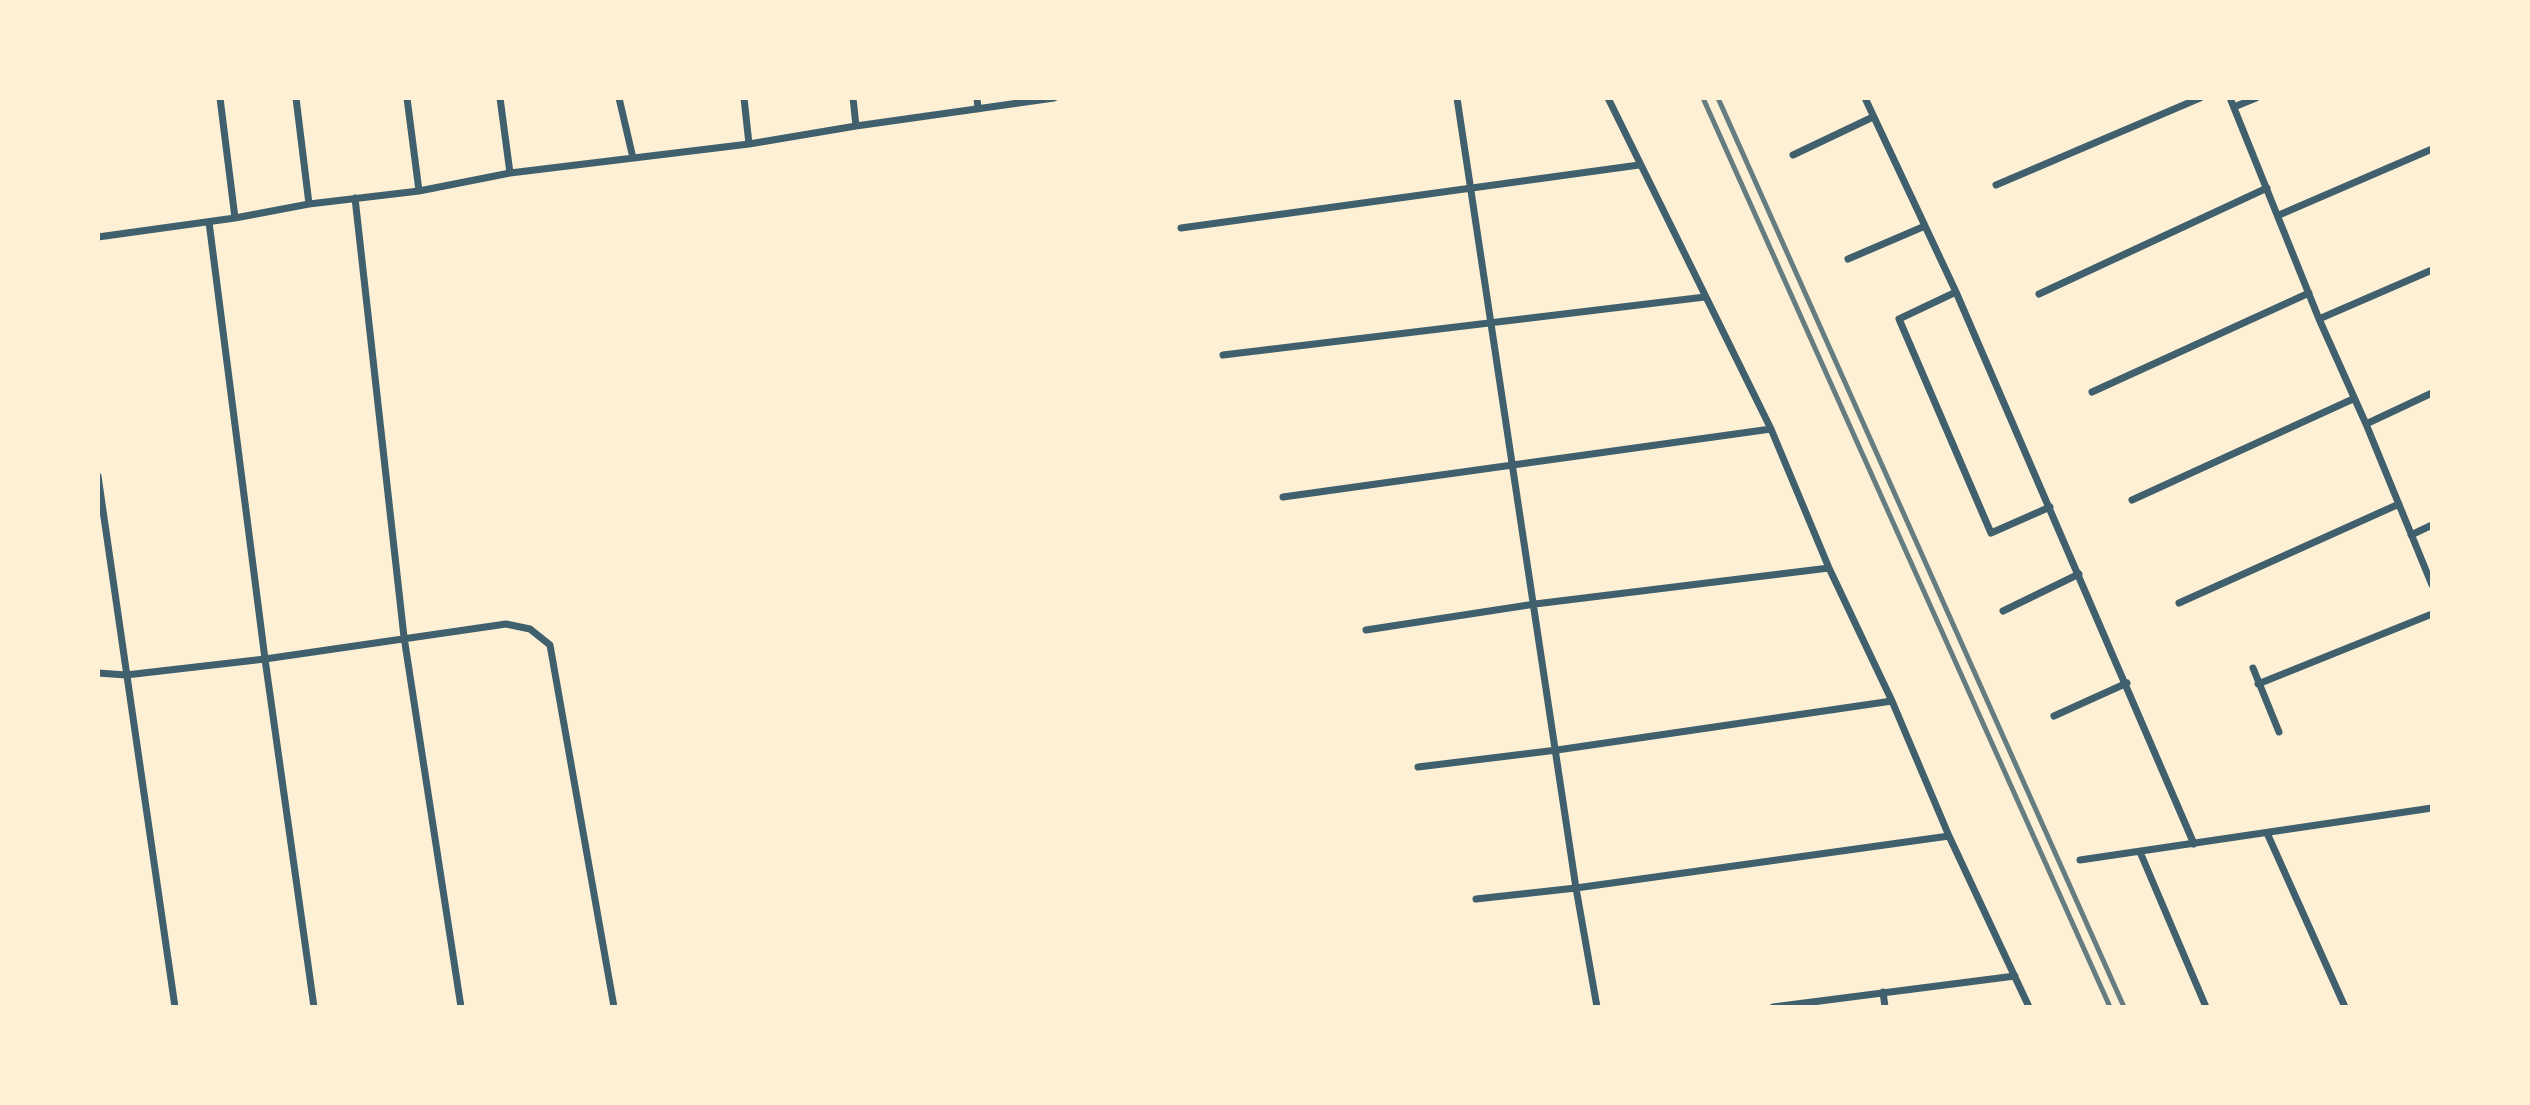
<!DOCTYPE html>
<style>
body{margin:0}
#map{position:relative;width:2530px;height:1105px;overflow:hidden;background:#fdf0d5;font-family:"Open Sans",sans-serif}
canvas{display:block}
.frame{position:absolute;inset:0;border:100px solid #fdf0d5;pointer-events:none}
</style>
<div id="map">
<canvas width="2530" height="1105"></canvas>
<div class="frame"></div>
</div>
<script>
const ctx = document.querySelector('canvas').getContext('2d');
ctx.lineJoin = 'round';
const shape = rows => new Path2D(rows.map(r => 'M' + r).join(''));
function strokePath(path, color, width, dash) { ctx.strokeStyle = color; ctx.lineWidth = width; ctx.lineCap = dash ? 'butt' : 'round'; ctx.setLineDash(dash || []); ctx.stroke(path); }
strokePath(shape([
 [220,98,235,218],
 [296,98,309,204],
 [407,98,419,191],
 [500,98,510,173],
 [619,98,633,158],
 [744,98,749,144],
 [853,98,856,126],
 [977,98,978,109],
 [1457,98,1576,888,1597,1007],
 [1608,98,1771,429,1829,568,1892,701,1949,836,2029,1007],
 [1865,98,1956,292,2194,844],
 [2230,98,2319,319,2366,424,2432,585],
 [2234,107,2256,98],
 [1793,155,1873,117],
 [1996,185,2200,98],
 [355,198,404,637,461,1007],
 [2279,215,2432,149],
 [209,222,265,659,314,1007],
 [1181,228,1639,165],
 [98,237,235,218,309,204,419,191,510,173,749,144,856,126,1054,98],
 [1848,259,1925,226],
 [1956,292,1899,319,1991,533,2050,507],
 [2039,294,2267,188],
 [2319,319,2432,270],
 [1223,355,1705,297],
 [2092,392,2309,293],
 [2366,424,2432,393],
 [98,476,175,1007],
 [1283,497,1771,429],
 [2132,500,2353,399],
 [2411,535,2432,525],
 [2179,603,2399,504],
 [2003,611,2079,574],
 [1366,630,1535,604,1829,568],
 [2253,668,2279,732],
 [98,673,126,675,265,659,506,624,530,629,550,645,614,1007],
 [2258,684,2432,614],
 [2054,716,2127,683],
 [1418,767,1557,750,1892,701],
 [2267,833,2345,1007],
 [2140,852,2206,1007],
 [2080,860,2432,808],
 [1476,899,1576,888,1949,836],
 [1883,992,1885,1007],
 [1773,1007,2015,976]
]), '#3f606c', 7);
strokePath(shape([
 [1703,98,2110,1007],
 [1718,98,2124,1007]
]), '#657d81', 5);
</script>
